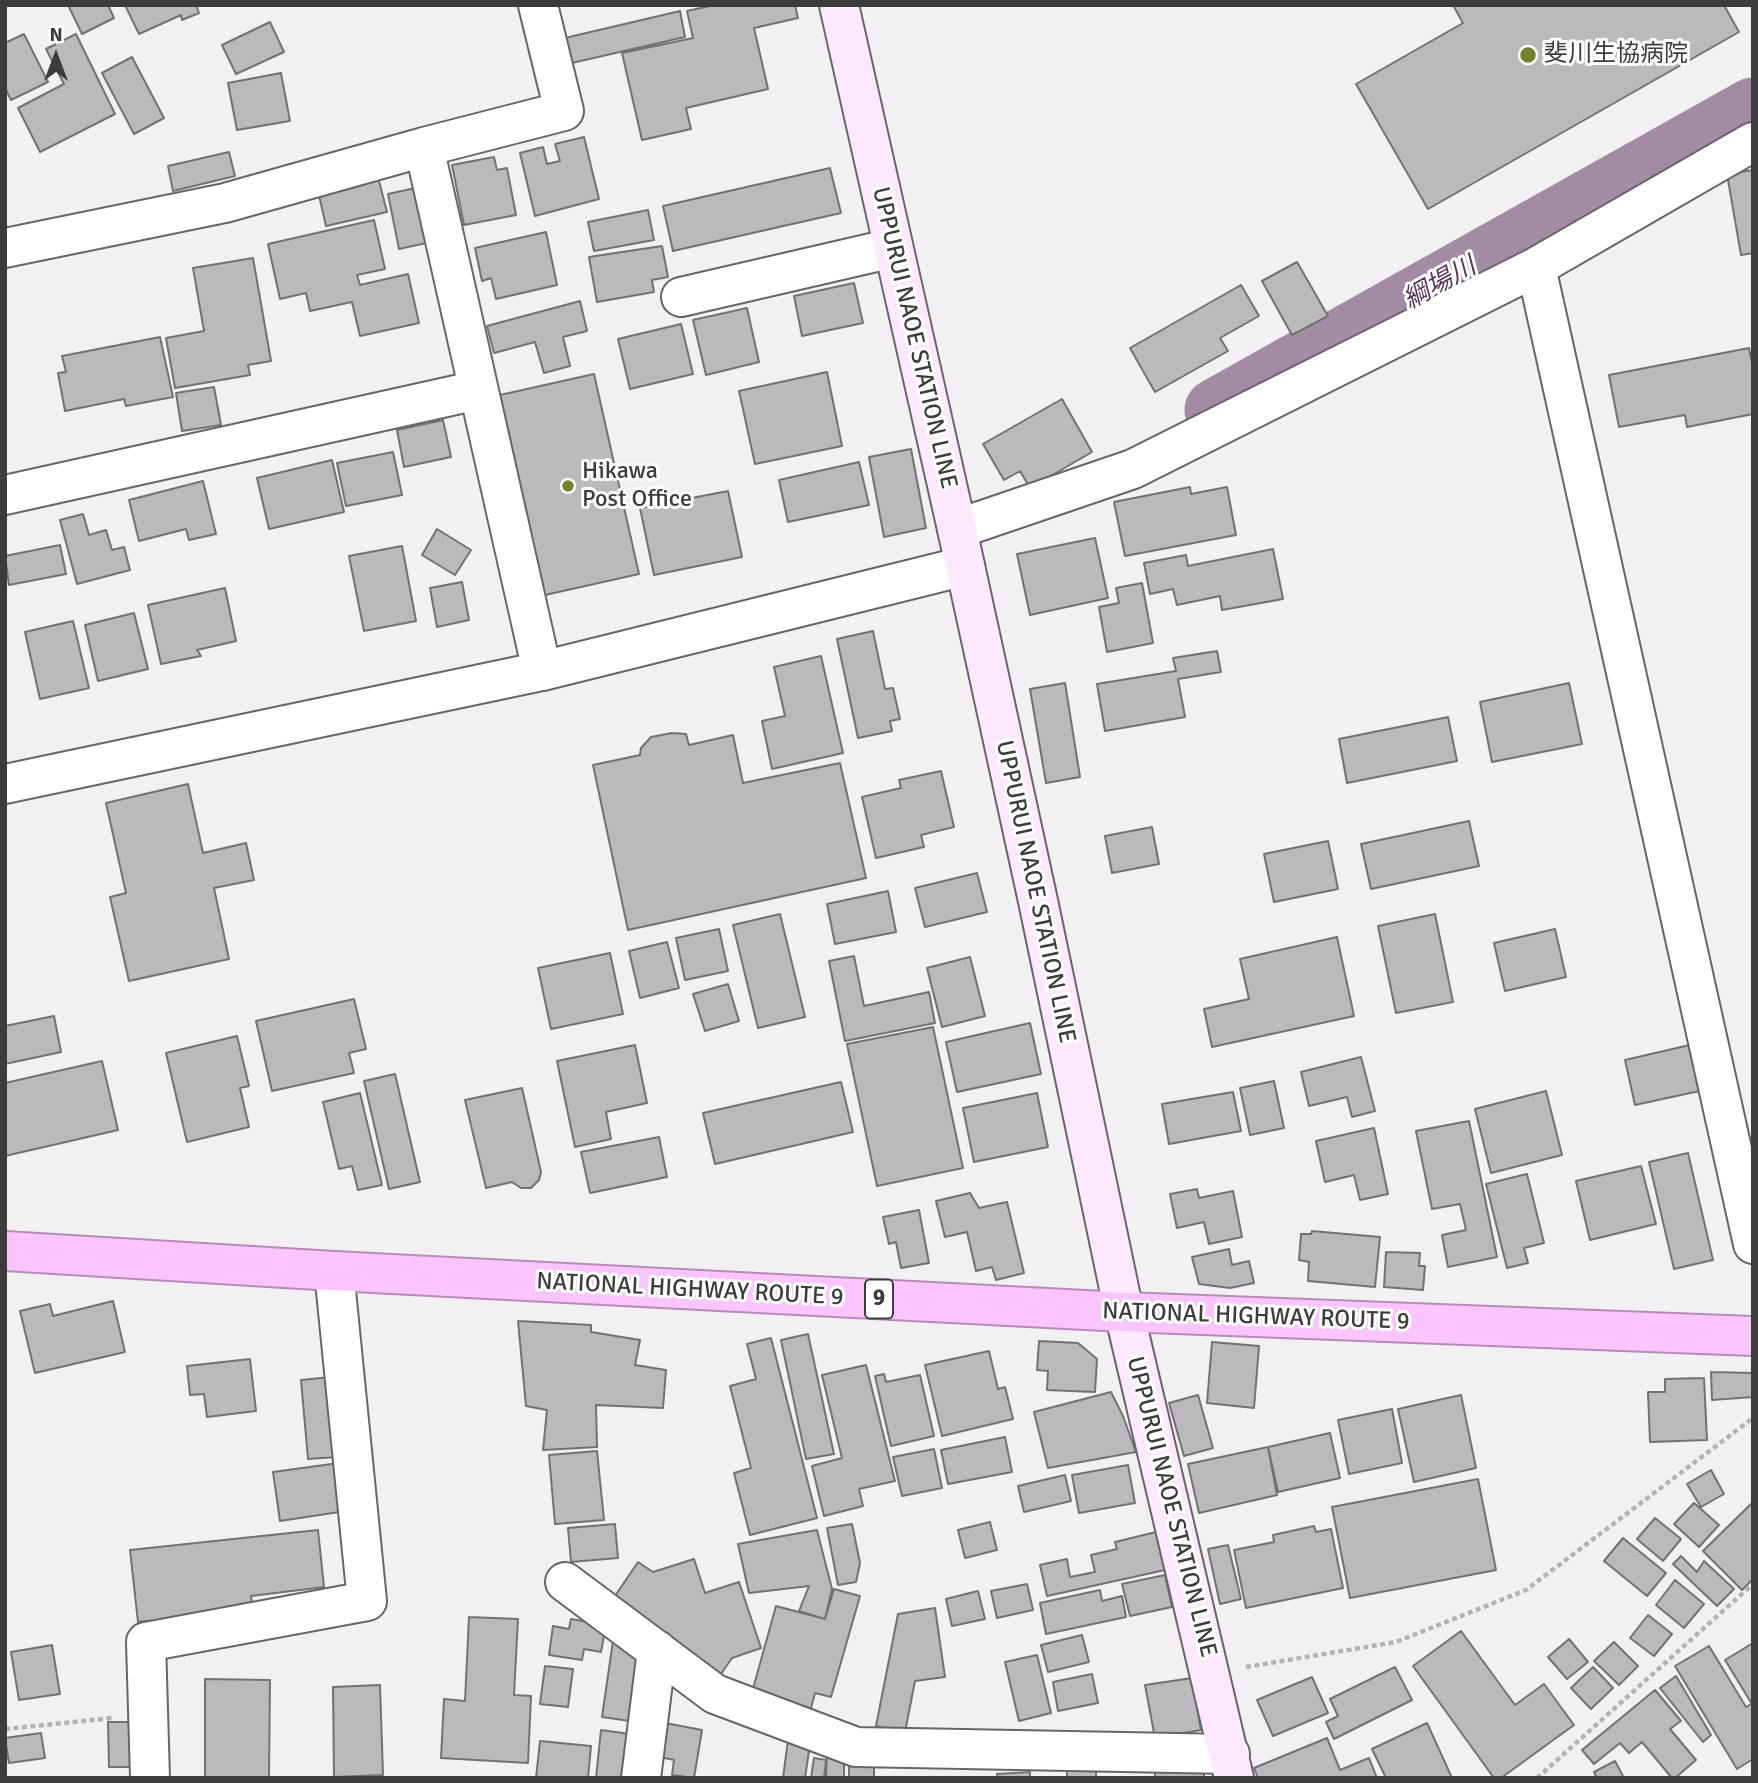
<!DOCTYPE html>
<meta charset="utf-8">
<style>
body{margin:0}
#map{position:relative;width:1758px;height:1783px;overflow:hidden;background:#f3f0f3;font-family:Signika,sans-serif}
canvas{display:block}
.frame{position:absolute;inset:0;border:7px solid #3d3c3d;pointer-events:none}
.north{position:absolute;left:21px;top:21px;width:70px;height:70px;-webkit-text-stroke:5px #fff;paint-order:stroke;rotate:0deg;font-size:19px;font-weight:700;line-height:28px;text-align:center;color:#3d3c3d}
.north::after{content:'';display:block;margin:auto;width:24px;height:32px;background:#3d3c3d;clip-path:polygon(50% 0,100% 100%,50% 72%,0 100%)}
</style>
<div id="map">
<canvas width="1758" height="1783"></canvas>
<div class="frame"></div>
<div class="north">N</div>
</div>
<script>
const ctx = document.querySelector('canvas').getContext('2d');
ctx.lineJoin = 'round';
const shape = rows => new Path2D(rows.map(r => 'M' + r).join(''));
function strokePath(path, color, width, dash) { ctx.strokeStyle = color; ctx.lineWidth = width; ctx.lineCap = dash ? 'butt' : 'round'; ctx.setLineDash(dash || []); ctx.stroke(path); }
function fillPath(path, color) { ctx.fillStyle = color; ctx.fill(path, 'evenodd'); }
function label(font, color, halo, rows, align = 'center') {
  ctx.font = font + ' Signika,"Noto Sans JP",sans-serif'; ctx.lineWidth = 6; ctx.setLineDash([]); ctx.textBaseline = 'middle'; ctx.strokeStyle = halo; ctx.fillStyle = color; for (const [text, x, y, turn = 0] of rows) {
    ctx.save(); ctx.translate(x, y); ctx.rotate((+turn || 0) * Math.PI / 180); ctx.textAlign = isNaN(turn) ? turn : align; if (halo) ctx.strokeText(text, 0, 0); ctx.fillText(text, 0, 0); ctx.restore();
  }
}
strokePath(shape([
 [1216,410,1753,109]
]), '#a48ba4', 63);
const building = shape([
 [68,5,108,5,114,18,82,34,68,5],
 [125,5,196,5,199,13,182,20,181,15,139,34,125,5],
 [714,5,795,5,798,18,754,28,768,89,686,108,691,129,642,140,622,53,693,38,687,11,714,5],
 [1453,5,1724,5,1739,32,1428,209,1356,84,1463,23,1453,5],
 [680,11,685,37,572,63,565,38,680,11],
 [270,22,284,52,236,74,222,45,270,22],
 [24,34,48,82,11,100,5,88,5,43,24,34],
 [76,34,115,114,40,152,18,108,64,84,46,49,76,34],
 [132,57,164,118,134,134,102,73,132,57],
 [281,73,290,121,237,130,228,83,281,73],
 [584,137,599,199,535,216,520,153,543,147,547,164,560,161,555,144,584,137],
 [229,152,235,176,173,191,168,166,229,152],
 [494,157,497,170,507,168,516,215,464,225,452,165,494,157],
 [830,168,841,213,673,251,663,206,830,168],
 [1753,170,1753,253,1741,255,1727,174,1753,170],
 [378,177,387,212,326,226,318,191,378,177],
 [420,187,431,242,399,249,388,194,420,187],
 [648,210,654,240,594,251,588,222,648,210],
 [374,220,385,269,357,275,360,285,408,274,419,323,360,336,352,302,310,311,306,293,280,299,268,244,374,220],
 [546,232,557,285,496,299,491,278,482,281,475,248,546,232],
 [662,246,668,277,652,280,654,292,597,302,589,257,662,246],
 [253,258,271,361,248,365,250,375,175,388,166,338,204,331,193,268,253,258],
 [1297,262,1328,316,1292,335,1262,281,1297,262],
 [854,283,863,323,802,336,794,296,854,283],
 [1241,285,1259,316,1220,338,1228,351,1155,392,1130,348,1241,285],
 [580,301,587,331,563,337,570,366,544,373,535,342,494,353,487,326,580,301],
 [747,308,759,362,706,375,693,320,747,308],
 [681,324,693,374,630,389,618,339,681,324],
 [160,337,173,397,126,406,124,399,65,411,58,373,66,372,62,356,160,337],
 [1749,348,1753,368,1753,414,1687,427,1685,415,1619,427,1609,375,1749,348],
 [827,372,842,446,755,464,739,391,827,372],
 [594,374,639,574,545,595,500,395,594,374],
 [214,387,221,425,182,431,176,393,214,387],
 [1062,399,1092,452,1030,488,1020,471,1004,480,983,444,1062,399],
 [443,420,451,457,404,467,397,430,443,420],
 [911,449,926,528,884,537,869,457,911,449],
 [393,452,402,495,346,506,337,463,393,452],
 [332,460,344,512,269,529,257,478,332,460],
 [859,462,869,505,788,522,779,480,859,462],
 [203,481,216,534,189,540,186,529,139,541,129,500,203,481],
 [1190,487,1191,494,1227,487,1236,535,1125,556,1114,502,1190,487],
 [728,491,742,557,654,575,640,508,728,491],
 [83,514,89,535,106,530,112,550,124,547,130,570,77,584,60,520,83,514],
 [437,529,471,550,455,575,422,555,437,529],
 [1095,538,1108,598,1030,615,1017,554,1095,538],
 [60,545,66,574,9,585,5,556,60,545],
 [402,546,416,621,364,631,349,556,402,546],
 [1273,549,1283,599,1222,610,1220,596,1177,605,1173,589,1150,594,1144,563,1186,555,1188,566,1273,549],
 [462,582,469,620,437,627,430,588,462,582],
 [1142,583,1153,643,1107,652,1099,607,1119,603,1116,588,1142,583],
 [225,588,236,641,197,650,201,656,161,664,148,605,225,588],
 [134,613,148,669,98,681,85,625,134,613],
 [73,621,89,688,40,699,25,632,73,621],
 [873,631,885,689,893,688,900,719,890,721,892,731,858,738,837,639,873,631],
 [1217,651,1221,672,1178,679,1185,717,1105,731,1097,684,1176,671,1173,658,1217,651],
 [821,656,843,753,772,769,762,721,785,716,774,667,821,656],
 [1065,683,1080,777,1046,783,1030,689,1065,683],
 [1569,683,1582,744,1492,762,1480,702,1569,683],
 [1448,717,1457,761,1347,783,1339,739,1448,717],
 [672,733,686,734,689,745,733,735,743,783,840,763,866,878,628,930,593,765,640,755,641,748,651,737,672,733],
 [941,771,954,827,921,835,924,847,876,858,862,797,901,788,899,780,941,771],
 [188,784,203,853,246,843,254,880,214,888,229,959,129,981,110,897,126,893,106,803,188,784],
 [1469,821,1479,866,1371,889,1361,844,1469,821],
 [1152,827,1159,864,1112,873,1105,836,1152,827],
 [1328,841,1338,889,1274,902,1264,854,1328,841],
 [977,873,987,912,925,927,915,888,977,873],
 [888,891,896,932,835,944,827,904,888,891],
 [780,914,805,1017,758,1028,733,925,780,914],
 [1435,914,1453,1002,1396,1013,1378,926,1435,914],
 [719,929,728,971,685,980,676,938,719,929],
 [1555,929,1566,977,1505,991,1494,943,1555,929],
 [1337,937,1354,1016,1212,1047,1204,1009,1249,999,1240,959,1337,937],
 [667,942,679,988,640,998,629,951,667,942],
 [610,953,623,1014,551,1029,538,968,610,953],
 [854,956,864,1006,929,992,935,1023,845,1041,829,961,854,956],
 [970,957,985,1016,942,1027,927,968,970,957],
 [728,984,739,1021,705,1031,693,994,728,984],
 [354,999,366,1049,349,1053,354,1073,272,1091,256,1021,354,999],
 [54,1016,61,1052,5,1064,5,1026,54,1016],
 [1030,1023,1041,1074,957,1092,946,1042,1030,1023],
 [933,1027,963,1168,877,1186,847,1044,933,1027],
 [237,1036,249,1086,240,1088,249,1127,187,1142,166,1053,237,1036],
 [1694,1044,1704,1090,1635,1105,1625,1060,1694,1044],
 [635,1045,647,1103,606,1112,611,1139,575,1147,557,1061,635,1045],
 [1361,1057,1375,1111,1352,1117,1347,1097,1309,1106,1301,1072,1361,1057],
 [102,1061,118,1130,5,1156,5,1083,102,1061],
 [395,1074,420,1182,389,1189,364,1081,395,1074],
 [1274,1081,1284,1128,1250,1135,1240,1088,1274,1081],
 [841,1082,853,1132,715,1164,703,1113,841,1082],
 [522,1088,541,1172,539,1180,531,1188,521,1188,512,1182,486,1188,465,1100,522,1088],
 [1546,1091,1562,1155,1491,1173,1475,1109,1546,1091],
 [1233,1092,1241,1131,1169,1144,1162,1104,1233,1092],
 [360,1093,382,1185,358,1190,352,1166,339,1169,323,1102,360,1093],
 [1037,1093,1048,1147,974,1162,963,1108,1037,1093],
 [1469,1121,1497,1257,1448,1267,1442,1235,1466,1230,1460,1204,1432,1209,1416,1131,1469,1121],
 [1374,1128,1388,1194,1360,1200,1354,1175,1325,1182,1316,1141,1374,1128],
 [659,1137,667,1177,590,1193,581,1152,659,1137],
 [1688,1153,1713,1260,1674,1269,1649,1162,1688,1153],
 [1641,1166,1656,1224,1590,1240,1576,1181,1641,1166],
 [1527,1174,1544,1243,1524,1248,1528,1263,1507,1268,1486,1184,1527,1174],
 [1197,1189,1199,1198,1233,1191,1242,1237,1209,1244,1204,1222,1177,1228,1170,1194,1197,1189],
 [970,1193,979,1208,1007,1202,1024,1273,996,1280,992,1267,976,1271,967,1232,945,1237,936,1201,970,1193],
 [919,1210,929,1263,901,1268,896,1242,889,1244,883,1217,919,1210],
 [1312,1231,1380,1237,1375,1287,1308,1281,1309,1262,1299,1260,1301,1234,1311,1234,1312,1231],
 [1229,1249,1232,1265,1249,1261,1254,1283,1230,1288,1199,1284,1192,1257,1229,1249],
 [1386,1252,1420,1253,1419,1266,1425,1266,1423,1290,1384,1287,1386,1252],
 [113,1301,125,1352,35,1373,20,1311,50,1304,53,1316,113,1301],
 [518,1321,591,1325,591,1332,640,1340,635,1365,666,1370,663,1408,596,1405,597,1447,543,1450,547,1410,526,1406,518,1321],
 [808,1334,834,1454,806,1459,781,1340,808,1334],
 [771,1338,817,1518,750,1535,734,1473,751,1468,730,1386,756,1379,747,1344,771,1338],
 [1039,1341,1078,1343,1097,1359,1095,1392,1047,1390,1048,1371,1037,1370,1039,1341],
 [1212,1342,1259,1346,1254,1408,1207,1403,1212,1342],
 [989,1351,998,1389,1005,1387,1013,1419,942,1436,925,1365,989,1351],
 [250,1359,256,1411,207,1417,204,1394,190,1395,187,1366,250,1359],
 [866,1365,895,1481,859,1489,863,1506,824,1516,812,1466,842,1458,822,1375,866,1365],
 [1711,1372,1753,1373,1753,1397,1712,1400,1711,1372],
 [884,1374,886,1382,920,1375,934,1436,891,1446,875,1376,884,1374],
 [331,1377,338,1457,308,1459,301,1380,331,1377],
 [1704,1378,1707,1440,1650,1442,1648,1392,1665,1392,1665,1379,1704,1378],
 [1111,1392,1123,1416,1136,1452,1048,1468,1034,1412,1111,1392],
 [1198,1395,1213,1448,1184,1456,1169,1403,1198,1395],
 [1461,1395,1476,1468,1414,1482,1398,1409,1461,1395],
 [1392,1409,1402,1463,1349,1474,1338,1420,1392,1409],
 [1330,1433,1340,1478,1278,1492,1268,1447,1330,1433],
 [1005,1437,1012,1472,948,1484,941,1450,1005,1437],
 [1268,1447,1277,1495,1199,1513,1188,1464,1268,1447],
 [934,1449,942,1488,902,1496,893,1457,934,1449],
 [597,1451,604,1520,555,1524,549,1455,597,1451],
 [339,1463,346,1511,280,1521,273,1472,339,1463],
 [1128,1465,1135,1503,1079,1513,1072,1475,1128,1465],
 [1711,1470,1724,1494,1701,1507,1687,1484,1711,1470],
 [1065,1475,1071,1501,1024,1512,1018,1486,1065,1475],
 [1478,1479,1496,1570,1350,1598,1332,1507,1478,1479],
 [1753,1502,1753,1579,1742,1590,1703,1551,1753,1502],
 [1694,1503,1719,1525,1699,1547,1674,1524,1694,1503],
 [1655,1518,1681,1539,1663,1561,1637,1539,1655,1518],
 [990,1522,997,1550,965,1558,958,1530,990,1522],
 [615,1524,618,1558,571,1562,568,1528,615,1524],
 [852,1524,860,1563,856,1582,838,1585,827,1528,852,1524],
 [1314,1526,1316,1532,1331,1529,1343,1588,1246,1608,1234,1550,1274,1542,1273,1535,1314,1526],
 [318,1530,324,1587,251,1596,253,1610,138,1622,130,1550,318,1530],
 [817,1530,832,1589,825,1619,799,1611,809,1586,749,1593,738,1544,817,1530],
 [1156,1532,1165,1570,1047,1596,1040,1565,1067,1559,1070,1577,1095,1572,1091,1555,1117,1549,1115,1542,1156,1532],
 [1623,1538,1666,1573,1647,1596,1604,1561,1623,1538],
 [1228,1545,1241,1599,1220,1604,1208,1549,1228,1545],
 [1681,1556,1697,1572,1704,1561,1734,1589,1717,1606,1673,1564,1681,1556],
 [694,1559,705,1593,739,1582,761,1648,732,1658,721,1674,611,1602,638,1562,653,1572,694,1559],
 [1165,1575,1172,1607,1130,1616,1122,1584,1165,1575],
 [1675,1580,1704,1604,1684,1628,1656,1605,1675,1580],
 [1027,1584,1033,1610,997,1618,991,1591,1027,1584],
 [834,1589,860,1596,831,1697,815,1693,810,1712,751,1696,776,1606,825,1619,834,1589],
 [1100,1590,1102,1601,1122,1596,1126,1617,1046,1634,1040,1603,1100,1590],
 [978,1591,985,1619,952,1626,946,1599,978,1591],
 [935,1608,945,1677,915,1681,905,1732,876,1726,898,1614,935,1608],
 [1648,1615,1672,1634,1654,1656,1630,1638,1648,1615],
 [469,1617,518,1619,514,1695,531,1696,528,1763,441,1758,444,1699,465,1701,469,1617],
 [571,1619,606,1625,601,1652,584,1649,582,1660,549,1655,553,1626,569,1629,571,1619],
 [1461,1631,1515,1705,1544,1684,1574,1725,1501,1778,1494,1778,1413,1666,1461,1631],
 [614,1634,640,1648,630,1721,602,1717,614,1634],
 [1082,1635,1089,1662,1048,1672,1041,1645,1082,1635],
 [1569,1639,1588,1662,1567,1679,1548,1657,1569,1639],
 [1614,1642,1638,1666,1619,1685,1594,1661,1614,1642],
 [1753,1643,1753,1704,1752,1704,1725,1660,1753,1643],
 [52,1645,60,1694,19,1700,11,1652,52,1645],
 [1709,1646,1746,1707,1753,1703,1753,1759,1737,1769,1675,1666,1709,1646],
 [1037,1655,1051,1713,1019,1721,1005,1662,1037,1655],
 [545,1666,573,1669,568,1707,540,1704,545,1666],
 [1395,1667,1412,1700,1334,1739,1326,1722,1338,1716,1330,1699,1395,1667],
 [1593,1667,1613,1688,1591,1709,1571,1688,1593,1667],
 [1092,1674,1098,1703,1058,1711,1053,1682,1092,1674],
 [1676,1676,1711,1735,1703,1742,1660,1688,1676,1676],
 [1312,1677,1328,1713,1273,1736,1257,1700,1312,1677],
 [1192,1678,1201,1730,1155,1738,1145,1685,1192,1678],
 [205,1679,270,1680,269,1778,205,1778,205,1679],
 [380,1685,383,1775,334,1777,333,1687,380,1685],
 [1655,1690,1681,1721,1670,1729,1696,1760,1675,1778,1672,1778,1642,1742,1629,1753,1620,1743,1594,1764,1582,1750,1655,1690],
 [108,1722,137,1722,137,1767,109,1767,108,1722],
 [665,1723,702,1730,694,1778,672,1775,674,1760,660,1757,665,1723],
 [1427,1723,1452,1778,1386,1778,1372,1749,1427,1723],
 [601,1730,630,1734,626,1778,596,1778,601,1730],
 [41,1733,45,1758,9,1763,5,1738,41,1733],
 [1327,1738,1340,1770,1369,1758,1377,1778,1258,1778,1254,1768,1327,1738],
 [788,1740,810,1744,805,1778,783,1778,788,1740],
 [540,1741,591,1746,588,1778,536,1778,540,1741],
 [827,1751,844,1751,844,1778,826,1778,827,1751],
 [1155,1757,1204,1758,1204,1778,1155,1778,1155,1757],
 [814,1758,826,1760,824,1778,811,1778,814,1758],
 [849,1759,874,1760,874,1778,849,1778,849,1759],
 [1615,1761,1624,1778,1597,1778,1594,1772,1615,1761],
 [1096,1767,1096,1778,1067,1778,1067,1768,1096,1767],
 [1030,1772,1030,1778,997,1778,997,1774,1030,1772]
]);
fillPath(building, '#bcb9bc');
strokePath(building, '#747174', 2);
const minor = shape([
 [424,147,542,671],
 [5,248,225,203,424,147,564,111,538,5],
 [1536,267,1753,1244],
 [681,297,893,248],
 [5,495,478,390],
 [957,529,1133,469,1536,267,1753,142],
 [565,1582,715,1694,856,1747,1230,1754],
 [150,1778,146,1642,367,1601,334,1271],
 [641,1778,657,1650]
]);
const tertiary = shape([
 [5,784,542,671,965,566]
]);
const secondary = shape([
 [839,5,957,529,1038,901,1124,1312,1234,1778]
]);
const trunk = shape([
 [5,1251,334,1271,1124,1312,1753,1336]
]);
strokePath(minor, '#686567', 42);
strokePath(tertiary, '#686567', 42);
strokePath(secondary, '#686567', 42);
strokePath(trunk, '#b78bb8', 42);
strokePath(shape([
 [1246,1667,1396,1642,1526,1590,1753,1418],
 [5,1729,112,1718],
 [1537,1778,1753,1584]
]), '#b4b2b4', 4.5, [5, 3.5]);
strokePath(minor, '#fff', 38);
strokePath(tertiary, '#fff', 38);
strokePath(secondary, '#fde9fe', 38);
strokePath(trunk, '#fac4fc', 38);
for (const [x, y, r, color] of [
 [1528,55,9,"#76802c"],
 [568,486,7,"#76802c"]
]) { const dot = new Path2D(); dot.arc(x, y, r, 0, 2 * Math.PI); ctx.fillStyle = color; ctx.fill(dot); strokePath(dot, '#fff', 2.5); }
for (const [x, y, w] of [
 [879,1299,28]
]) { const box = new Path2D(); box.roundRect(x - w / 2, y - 19.5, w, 39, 5); ctx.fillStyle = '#fff'; ctx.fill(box); strokePath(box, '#3d3c3d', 2); }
label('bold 23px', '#3d3c3d', null, [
 ["9",879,1299]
]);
label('24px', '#3d3c3d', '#fff', [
 ["斐川生協病院",1544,55],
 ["Hikawa",582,472],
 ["Post Office",582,500]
], 'left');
label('24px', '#3d3c3d', '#fff', [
 ["UPPURUI NAOE STATION LINE",914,338,77],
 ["UPPURUI NAOE STATION LINE",1035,892,78],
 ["NATIONAL HIGHWAY ROUTE 9",690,1290,3],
 ["NATIONAL HIGHWAY ROUTE 9",1256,1317,2],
 ["UPPURUI NAOE STATION LINE",1171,1507,76]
]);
label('italic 26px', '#5a355b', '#fff', [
 ["綱場川",1440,284,-29]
]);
</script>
